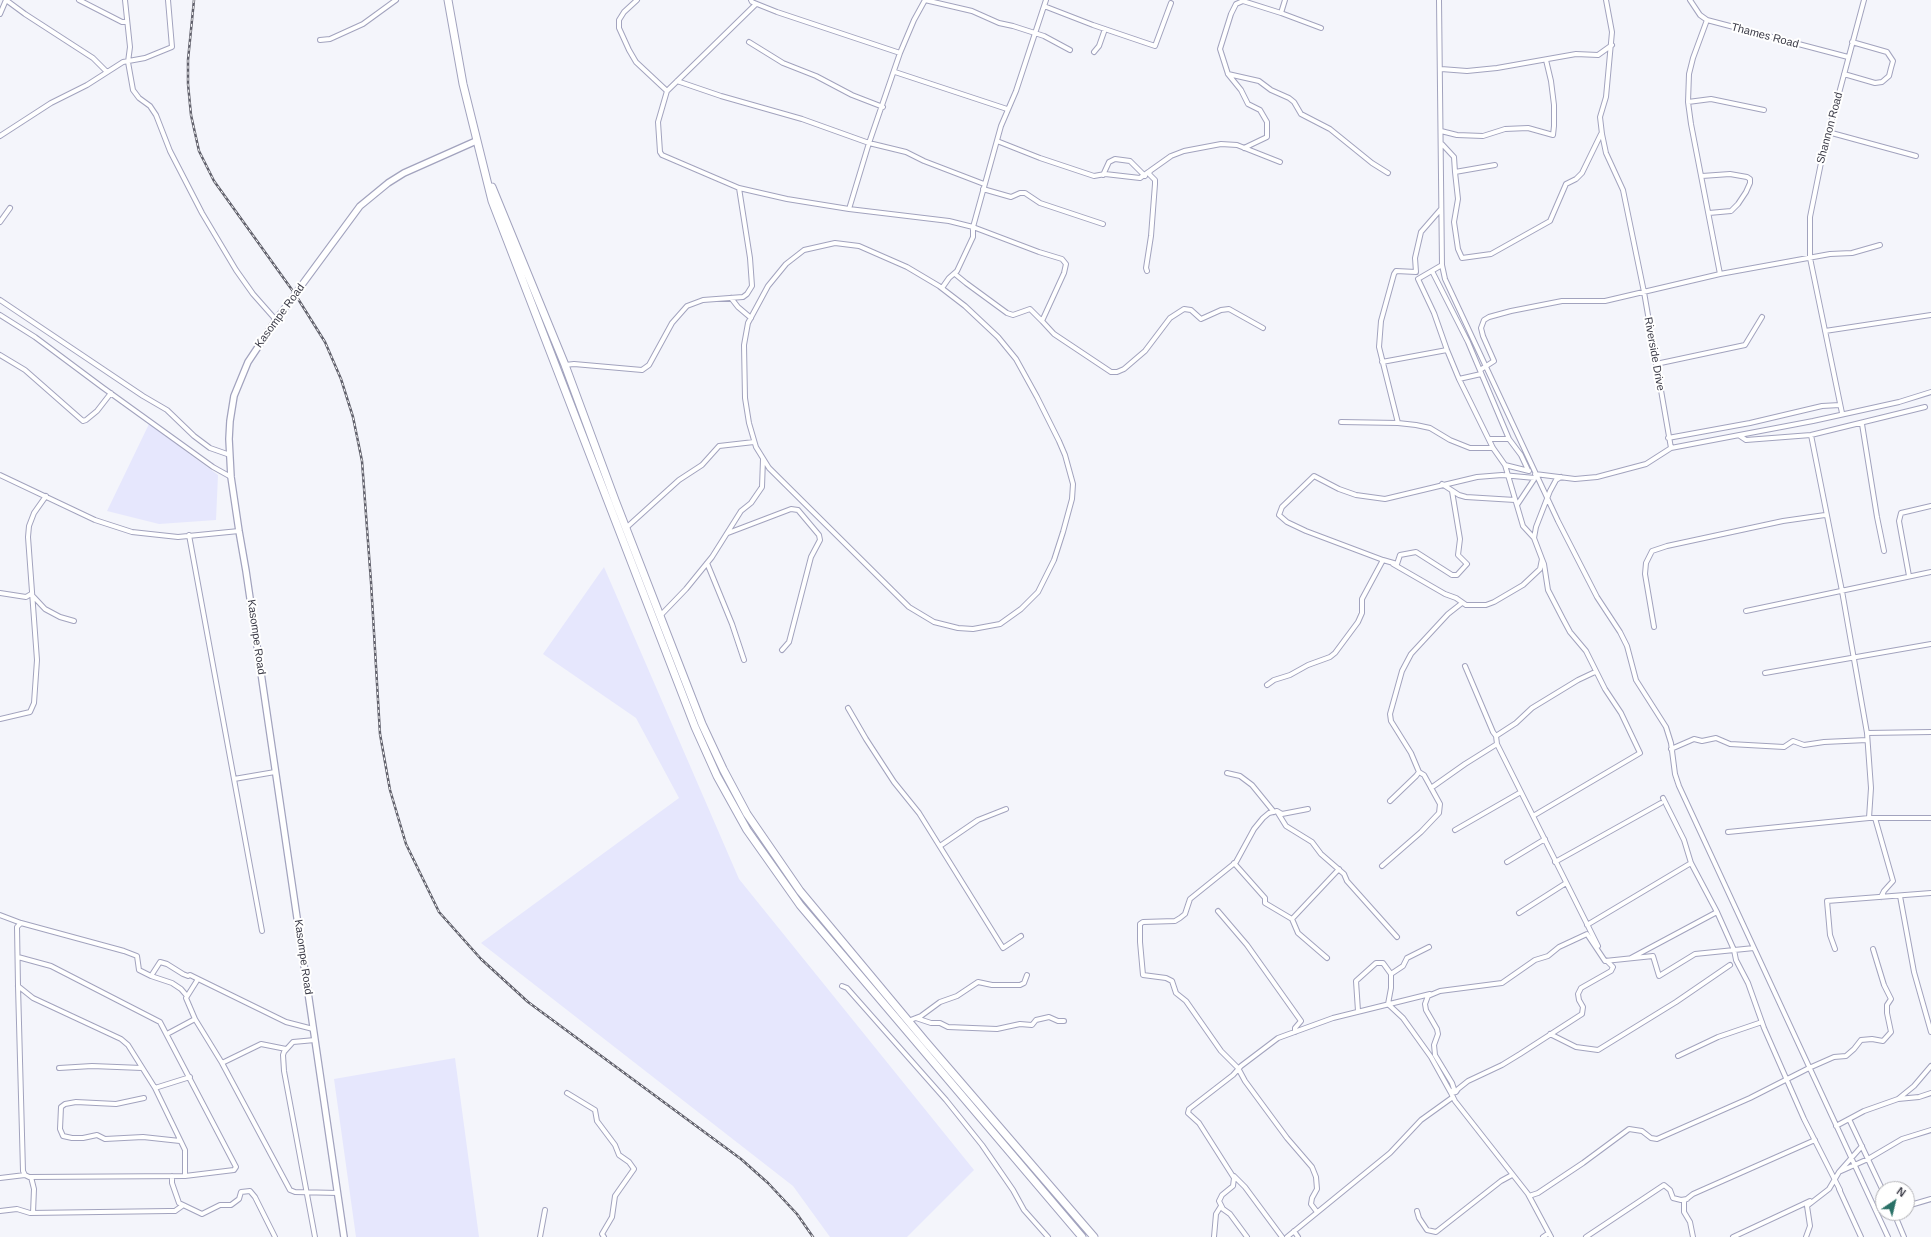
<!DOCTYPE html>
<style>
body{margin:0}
#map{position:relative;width:1931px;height:1237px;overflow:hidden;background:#f4f5fb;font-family:Helvetica,sans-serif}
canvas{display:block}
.north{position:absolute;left:1875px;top:1181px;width:40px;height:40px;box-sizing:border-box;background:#fff;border:1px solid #b1b1b5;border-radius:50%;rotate:35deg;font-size:11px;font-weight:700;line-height:16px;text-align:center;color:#3b3b47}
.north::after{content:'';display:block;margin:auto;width:14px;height:18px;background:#2a7167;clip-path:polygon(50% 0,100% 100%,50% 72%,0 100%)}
</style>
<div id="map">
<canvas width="1931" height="1237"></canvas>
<div class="north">N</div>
</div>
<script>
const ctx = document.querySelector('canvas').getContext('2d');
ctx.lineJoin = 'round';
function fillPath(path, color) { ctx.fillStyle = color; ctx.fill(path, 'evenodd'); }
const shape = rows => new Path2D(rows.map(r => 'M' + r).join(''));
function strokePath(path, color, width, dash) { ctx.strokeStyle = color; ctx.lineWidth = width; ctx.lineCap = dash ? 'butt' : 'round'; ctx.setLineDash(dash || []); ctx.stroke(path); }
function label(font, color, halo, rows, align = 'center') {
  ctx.font = font + ' Helvetica,sans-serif'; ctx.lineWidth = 4; ctx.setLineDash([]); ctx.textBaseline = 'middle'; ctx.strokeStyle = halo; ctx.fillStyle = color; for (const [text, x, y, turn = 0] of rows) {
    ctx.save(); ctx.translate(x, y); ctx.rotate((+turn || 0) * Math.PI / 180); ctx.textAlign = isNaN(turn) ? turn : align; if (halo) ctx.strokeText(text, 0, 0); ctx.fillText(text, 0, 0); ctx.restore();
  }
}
fillPath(shape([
 [149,424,218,475,216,520,159,524,107,511],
 [604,567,739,879,974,1170,907,1237,830,1237,793,1186,481,943,679,798,636,718,543,654],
 [455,1058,479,1237,356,1237,334,1079]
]), '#e6e7fd');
const street = shape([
 [6,0,25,14,93,58,107,72],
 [79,0,122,22,127,22],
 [125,0,130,47,128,62,133,90,139,98,150,106,156,115,170,151,202,213,236,270,253,294,276,320],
 [637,0,624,12,619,20,619,28,629,50,636,62,667,91],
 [751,0,752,2,777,12,900,53],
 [925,0,972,11,999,23,1013,26,1044,36,1070,50],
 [1285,0,1281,13,1321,28],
 [1439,0,1442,265,1445,279,1558,521,1597,597,1620,632,1627,646,1636,680,1666,727,1671,743,1675,774,1679,786,1888,1237],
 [1606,0,1612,32,1606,97,1600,117,1602,134,1606,153,1623,190,1644,292,1671,448,1813,421,1899,402,1931,392],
 [1690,0,1700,15,1707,20,1848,57],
 [756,4,667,91,658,122,660,152,662,155,739,188,787,199,849,209,949,221,973,227,1039,252,1062,259,1066,264,1064,273,1042,321,1054,334,1111,372,1117,372,1124,369,1145,351,1170,318,1184,309,1191,310,1201,319,1221,310,1229,309,1263,328],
 [1044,6,1093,25,1155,46,1171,3],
 [1281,13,1243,1,1236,4,1231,14,1220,49,1228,74,1259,81,1271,90,1289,98,1294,102,1301,114,1330,129,1372,163,1388,173],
 [0,14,6,0],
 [1707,20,1693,58,1689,74,1688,102,1691,124,1720,274],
 [320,40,330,39,363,24,396,0],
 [749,42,783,63,816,76,852,95,883,107],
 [1094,52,1099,46,1105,29],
 [1441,69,1467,71,1497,68,1576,54,1598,55,1612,45],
 [895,72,1007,109],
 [1228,74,1241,90,1248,104,1260,110,1267,122,1267,137,1244,148],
 [1844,74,1875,83,1882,82,1889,76,1891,68,1893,61,1887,52,1852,42],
 [677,81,721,96,802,119,869,143,906,152,924,161,984,184],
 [1688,102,1711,99,1764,110],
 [1441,131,1457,135,1483,136,1505,129,1528,128,1553,135,1554,126,1554,105,1551,81,1546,60],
 [1828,132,1916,156],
 [0,136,51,103,87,85,123,62,145,58,172,47,168,0],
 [997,141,1040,158,1094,176,1105,174,1140,178,1171,156,1184,151,1221,144,1237,145,1280,162],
 [1442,144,1454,157,1455,172],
 [1495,165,1455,172,1458,199,1454,222,1458,249,1462,258,1491,254,1550,221,1566,184,1576,179,1582,173,1601,134],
 [1103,175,1109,162,1115,159,1130,161,1145,176],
 [1702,176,1730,174,1747,177,1750,179,1750,183,1746,192,1738,204,1731,211,1709,213],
 [983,189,1011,197,1020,193,1025,193,1040,203,1103,224],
 [849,209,869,143,900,53,914,20,925,0],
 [0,222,10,208],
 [835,243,859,246,907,267,939,286,965,306,998,337,1016,359,1037,397,1059,441,1065,455,1073,484,1072,499,1063,532,1054,560,1038,592,1021,609,1000,624,973,629,958,628,934,622,909,607,769,468,756,447,749,423,745,398,744,345,748,323,768,286,786,264,804,250,835,243],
 [1442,265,1418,279,1434,313,1447,350,1459,379],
 [1147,271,1146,268,1151,236,1155,184,1155,180,1149,174,1150,171],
 [1432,271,1468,342,1509,439,1521,455,1528,470],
 [955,274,966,283,1007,313,1013,315,1030,309,1042,321],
 [942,288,949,278,957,271,973,237,973,227,1001,126,1016,91,1046,0],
 [731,298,738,307,751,318],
 [0,300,143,396,167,410,194,436,210,448,230,455],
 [0,315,35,337,102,387,213,467,231,477],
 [1825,331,1931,315],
 [0,355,25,370,83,421,86,420,97,411,111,393],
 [1382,362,1447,350],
 [1656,364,1745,345,1762,317],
 [565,365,574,364,642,370,649,365,672,323,687,306,703,300,743,297,747,294,752,286,750,258,739,188],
 [1480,370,1494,361,1483,336,1481,328,1484,320,1489,317,1511,311,1562,301,1605,301,1720,274,1830,254,1852,253,1880,245],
 [1481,374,1459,379,1493,448,1505,465,1523,526,1534,538],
 [1842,413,1810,258,1810,217,1823,153,1864,0],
 [1341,422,1398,423,1416,425,1430,428,1450,440,1470,448,1493,448],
 [1398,423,1379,347,1381,321,1394,274,1396,271,1416,272,1415,258,1421,232,1441,209],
 [1862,424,1877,517,1884,551],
 [1811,435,1842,591,1867,733,1871,788,1869,818],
 [1740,436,1746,440,1811,435,1925,407],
 [1668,438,1750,423,1822,406,1840,405],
 [1489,439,1509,439],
 [1505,465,1529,471],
 [1535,474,1575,479,1597,477,1646,464,1671,448],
 [0,475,95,520,132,532,178,537,239,531],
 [1442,484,1459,495,1466,497,1515,500],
 [1452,491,1460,539,1458,555,1467,564,1457,575,1452,575,1416,552,1400,555,1397,564,1383,560,1306,531,1287,522,1279,515,1282,507,1314,476,1339,489,1356,495,1385,499,1477,477,1502,475,1535,478],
 [1517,505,1535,478],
 [626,528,679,480,702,465,719,446,754,442],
 [728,533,791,509,798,510,819,535,820,540,811,557,789,642,782,650],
 [189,535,262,931],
 [707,563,732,624,744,660],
 [1393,564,1445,594,1456,598,1466,605,1486,605,1494,602,1523,585,1540,569,1542,559,1534,538,1536,527,1550,491,1556,480,1561,477],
 [1909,576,1899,521,1901,513,1931,506],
 [0,593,26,597,31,594,45,609,60,617,74,621],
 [1746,611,1931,572],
 [660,616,686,589,712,557,741,511,751,503,762,487,763,459],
 [1654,627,1645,574,1646,563,1652,551,1667,546,1783,521,1825,515],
 [1465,666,1493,732,1496,736,1497,744,1598,946],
 [1765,673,1931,644],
 [1267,685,1274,680,1290,675,1308,665,1330,657,1335,653,1358,622,1362,613,1362,599,1383,560],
 [848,708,866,739,894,782,919,813,1003,948,1021,936],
 [0,719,30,712,34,703,37,660,28,537,29,526,34,513,46,496],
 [1867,733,1931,732],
 [1496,736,1516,723,1532,708,1578,680,1595,672],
 [1671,749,1694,739,1702,741,1716,738,1730,744,1784,747,1793,741,1804,745,1824,742,1867,740],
 [1227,773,1240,776,1252,785,1274,812],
 [234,779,275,772],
 [1431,788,1465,764,1497,744],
 [1663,798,1684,840,1691,863,1717,912,1734,950,1736,960,1748,983,1764,1028,1804,1119,1840,1190],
 [1390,801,1416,776,1419,772,1411,753,1391,721,1390,714,1402,671,1411,654,1448,614,1462,603],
 [1308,809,1282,814,1277,811,1269,813,1263,818,1254,829,1236,862,1190,899,1185,914,1180,918,1175,921,1143,922,1140,924,1140,942,1143,975,1166,978,1172,981,1176,993,1186,1001,1221,1051,1238,1068,1245,1081,1287,1138,1312,1167,1316,1177,1317,1189,1312,1198,1311,1204,1317,1212],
 [1278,813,1286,826,1312,842,1321,854,1344,874,1347,881,1397,937],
 [1533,816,1640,753,1621,713,1605,689,1586,651,1570,632,1563,619,1548,590,1544,564,1542,559],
 [1875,818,1893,881,1884,891,1881,897],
 [1455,830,1521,792],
 [1728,832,1869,818,1931,818],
 [940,846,978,820,1006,809],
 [1507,862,1545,839],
 [1555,862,1661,803],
 [1234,863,1265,898,1265,903,1292,919,1339,869],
 [1382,866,1421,832,1439,813,1440,804,1424,775,1419,772],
 [1900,896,1914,972,1931,1032],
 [1218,911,1247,945,1296,1014,1301,1021,1295,1028,1295,1032],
 [1519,913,1566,883],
 [0,915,21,923],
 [1292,919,1298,933,1327,958],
 [1587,925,1691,863],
 [1429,947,1407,958,1403,966,1391,974,1391,988,1388,1004,1403,1018,1431,1057,1451,1093,1456,1092,1458,1089,1468,1081,1502,1065,1520,1054,1582,1014,1583,1007,1579,1000,1578,994,1581,988,1611,971,1613,967,1607,961],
 [1835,949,1830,935,1827,901,1931,893],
 [1631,958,1717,912],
 [151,976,172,983,181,989,187,996],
 [18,986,33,998,121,1039,128,1045,155,1088,185,1150,185,1176],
 [842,986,847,988,946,1100,982,1145,1013,1190,1024,1210,1048,1237],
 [1358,1011,1356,981,1376,963,1383,963,1391,974],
 [916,1018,931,1023,940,1023,948,1027,997,1029,1020,1024,1032,1025,1036,1020,1049,1017,1058,1021,1064,1021],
 [195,1019,186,998,198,979],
 [908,1021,921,1016,940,1002,957,996,978,982,992,985,1020,985,1024,983,1027,975],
 [167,1034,195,1019,222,1063,290,1190,295,1192,338,1193],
 [1550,1034,1576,1047,1598,1050,1676,1002,1730,965],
 [315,1040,293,1042,284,1052,283,1055,284,1071,315,1237],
 [1678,1056,1718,1037,1762,1022],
 [222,1063,261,1044,286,1049],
 [59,1068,92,1066,142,1068],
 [155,1088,190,1077],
 [567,1093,595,1110,597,1121,615,1145,619,1155,629,1162,634,1169,615,1196,612,1217,602,1234,604,1237],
 [144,1098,116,1104,76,1102,65,1104,61,1107,60,1129,63,1136,72,1138,83,1138,97,1135,105,1139,143,1137,180,1141],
 [1898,1099,1919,1097,1931,1093],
 [1849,1119,1883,1191],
 [1836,1126,1864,1111,1898,1099,1914,1086,1931,1066],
 [1841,1171,1868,1159,1902,1139,1931,1130],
 [25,1175,23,1171,18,986,17,927,21,923,124,951,137,956,139,970,151,976,160,962,167,964,183,974,188,976,190,975,286,1022,313,1029],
 [172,1176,172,1183,179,1203,202,1214,220,1205,231,1205,239,1199,241,1192,250,1191,255,1197,275,1237],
 [1234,1176,1245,1187,1282,1237],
 [31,1177,34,1189,33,1213],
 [0,1178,25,1175,29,1177,185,1176,234,1170,236,1167,160,1022,51,966,18,957],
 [1839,1189,1861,1237],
 [1529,1196,1538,1193,1583,1163,1629,1129,1642,1131,1651,1138,1657,1139,1750,1098,1809,1068,1834,1057,1846,1056,1854,1049,1861,1040,1872,1039,1883,1041,1891,1032,1887,1013,1887,1005,1891,999,1884,985,1873,949],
 [1907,1206,1931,1199],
 [0,1211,17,1209,30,1213,169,1211,175,1211,182,1206],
 [1417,1211,1419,1218,1427,1230,1436,1232,1501,1181,1512,1175],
 [1894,1213,1904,1237],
 [1294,1231,1298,1237],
 [540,1237,545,1210],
 [1214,1237,1216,1214,1221,1206],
 [1247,1237,1230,1214,1223,1209,1219,1201,1222,1195,1233,1186,1234,1178,1199,1123,1188,1113,1189,1109,1233,1075,1241,1066,1278,1038,1333,1018,1430,994],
 [1287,1237,1390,1153,1421,1120,1453,1097],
 [1543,1237,1549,1233],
 [1551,1237,1528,1194,1455,1101,1451,1093,1454,1089,1452,1083,1435,1055,1434,1045,1438,1034,1437,1029,1426,1010,1425,1004,1428,996,1440,991,1502,983,1535,960,1548,956,1559,947,1587,934,1605,961,1653,956,1659,976,1695,954,1754,948],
 [1586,1237,1664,1185,1670,1190,1673,1198,1681,1200,1687,1199],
 [1693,1237,1690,1222,1684,1212,1684,1201,1693,1194,1815,1140],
 [1733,1237,1810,1201],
 [1806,1237,1810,1226,1807,1206,1829,1189,1839,1172,1862,1146]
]);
const secondary = shape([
 [344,1237,246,571,239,531,231,477,229,439,230,421,234,396,248,362,276,320,360,206,388,183,404,173,476,141]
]);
const highway = shape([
 [448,0,463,84,492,201,695,727,717,776,747,830,800,905,1082,1237],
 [492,187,565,365,615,500,702,724,723,769,747,814,800,891,925,1041,1094,1237]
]);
strokePath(street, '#a2a3be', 6);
strokePath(secondary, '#a2a3be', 8);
strokePath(highway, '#a2a3be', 9);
strokePath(street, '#fff', 4);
strokePath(secondary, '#fff', 5.5);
strokePath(highway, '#fff', 7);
const rail = shape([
 [194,0,188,60,188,84,191,115,199,151,214,181,295,294,325,342,341,379,353,417,362,461,371,582,380,734,390,790,406,844,439,912,481,959,528,1002,741,1159,768,1183,797,1214,813,1237]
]);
strokePath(rail, '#61616c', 2.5);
strokePath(rail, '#fff', 1, [3]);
label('11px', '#3b3b47', '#fff', [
 ["Thames Road",1765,36,15],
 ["Shannon Road",1830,128,-75],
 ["Kasompe Road",280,316,-54],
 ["Riverside Drive",1654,354,80],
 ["Kasompe Road",256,637,82],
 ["Kasompe Road",303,957,82]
]);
</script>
